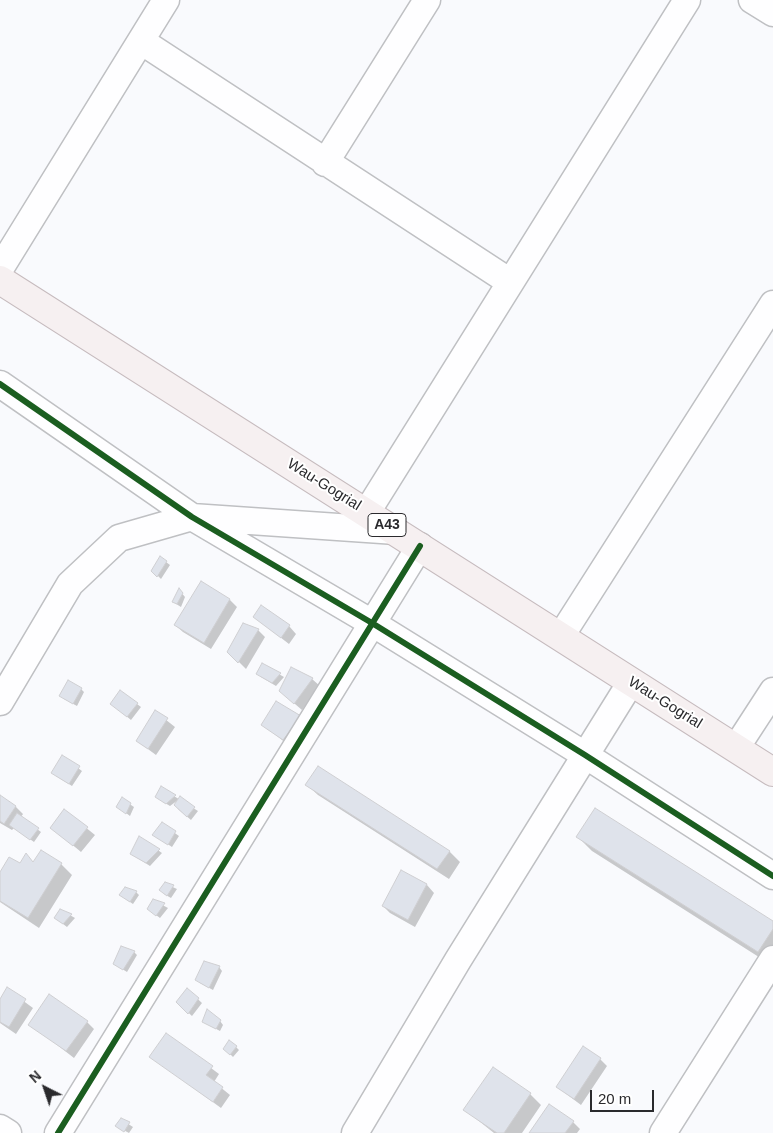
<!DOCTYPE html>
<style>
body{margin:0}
#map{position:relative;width:773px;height:1133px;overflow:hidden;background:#f9fafd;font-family:Arial,sans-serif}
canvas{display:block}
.north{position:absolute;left:20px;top:1063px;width:50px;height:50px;-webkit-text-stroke:4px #fff;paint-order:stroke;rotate:319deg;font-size:14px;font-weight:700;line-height:20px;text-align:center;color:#2a2a2d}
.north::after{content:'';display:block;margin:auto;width:18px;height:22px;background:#2a2a2d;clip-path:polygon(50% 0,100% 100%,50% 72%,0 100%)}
.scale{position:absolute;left:590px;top:1090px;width:64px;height:22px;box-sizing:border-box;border:2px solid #2a2a2d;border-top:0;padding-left:6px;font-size:15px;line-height:18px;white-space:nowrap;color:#2a2a2d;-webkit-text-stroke:4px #fff;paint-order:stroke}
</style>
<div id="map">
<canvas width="773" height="1133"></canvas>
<div class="north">N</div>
<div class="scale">20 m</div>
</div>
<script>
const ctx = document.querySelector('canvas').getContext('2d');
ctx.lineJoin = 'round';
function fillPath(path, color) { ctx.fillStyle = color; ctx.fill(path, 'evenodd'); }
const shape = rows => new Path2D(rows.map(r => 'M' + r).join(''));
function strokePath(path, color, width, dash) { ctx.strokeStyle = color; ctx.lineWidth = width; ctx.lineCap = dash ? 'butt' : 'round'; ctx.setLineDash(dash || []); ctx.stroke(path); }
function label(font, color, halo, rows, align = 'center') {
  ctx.font = font + ' Arial,sans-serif'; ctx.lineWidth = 4; ctx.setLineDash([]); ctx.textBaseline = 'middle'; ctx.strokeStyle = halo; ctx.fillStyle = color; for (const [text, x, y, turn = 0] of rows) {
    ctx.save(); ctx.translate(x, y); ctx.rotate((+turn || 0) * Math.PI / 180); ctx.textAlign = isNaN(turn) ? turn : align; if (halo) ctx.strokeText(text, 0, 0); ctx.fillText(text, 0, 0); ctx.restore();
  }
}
fillPath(shape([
 [166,562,170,565,161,579,153,571],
 [201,583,230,600,237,607,211,649,183,632,175,625],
 [179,590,185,597,181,607,173,602],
 [254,617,289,626,296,634,289,644],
 [258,630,265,637,246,669,229,652],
 [263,665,284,677,276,686,261,677],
 [292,669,312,679,320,686,302,710,288,698],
 [81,689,84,692,77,706,64,699],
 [137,704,141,707,131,720,115,707],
 [156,712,175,727,156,755,137,741],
 [300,717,291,747,263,725],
 [63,757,82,771,72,786,56,776],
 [307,785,449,851,460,862,449,879,318,795],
 [161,788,198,811,191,820,178,809,178,800,170,806,160,800],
 [0,797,16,807,23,814,21,817,41,832,34,842,14,828,12,830,0,823],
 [122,799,134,807,130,816,118,807],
 [64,810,95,835,81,852,51,827],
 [162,824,179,836,172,847,154,835],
 [578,837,773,922,773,966,592,851],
 [140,838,162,853,150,866,131,854],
 [26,855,34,863,61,864,72,875,39,928,0,902,0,875,20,865],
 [402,872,427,885,434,893,415,927,390,913,383,906],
 [166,884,177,889,171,898,164,894],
 [136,892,139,895,133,904,124,898],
 [153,900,168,908,160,918,152,912],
 [61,910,75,918,67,927,55,918],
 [134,952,137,955,127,972,114,964],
 [219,967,222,971,213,990,200,983],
 [7,989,33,1008,16,1034,0,1023,0,1001],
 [187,989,202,1003,192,1016,177,1002],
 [220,1021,223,1025,220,1031,203,1022],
 [87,1022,94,1029,74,1058,30,1024],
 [167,1035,219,1074,214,1082,230,1095,221,1108,151,1057],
 [236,1047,239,1050,233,1057,225,1049],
 [600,1059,607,1066,581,1105,557,1087],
 [530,1094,541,1105,522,1133,494,1133,465,1110],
 [122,1120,133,1127,129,1133,116,1126],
 [573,1122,580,1129,577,1133,530,1133]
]), '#0003');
const building = shape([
 [160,556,167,561,157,577,151,571,160,556],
 [201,581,230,599,204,643,174,625,201,581],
 [179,588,183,593,177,604,172,602,179,588],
 [261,605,290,625,281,638,253,617,261,605],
 [243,623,259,629,238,663,227,652,243,623],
 [262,663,281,673,272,683,256,674,262,663],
 [291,667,313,678,294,704,279,691,291,667],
 [68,680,82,688,73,704,59,696,68,680],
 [120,690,138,703,127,717,110,704,120,690],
 [276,701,301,716,283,740,261,725,276,701],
 [155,710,168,718,148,749,136,741,155,710],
 [62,755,80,766,69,784,51,773,62,755],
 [318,766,450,851,437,869,305,785,318,766],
 [161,786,176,795,166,804,155,797,161,786],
 [0,795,16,806,4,824,0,821,0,795],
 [180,796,195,807,187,817,174,805,180,796],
 [122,797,131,803,126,814,116,807,122,797],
 [595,808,773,921,773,929,758,952,576,837,595,808],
 [64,809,88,827,73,846,50,828,64,809],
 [17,813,39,828,30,840,9,825,17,813],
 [162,822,176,831,168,845,152,835,162,822],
 [139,836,160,849,146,863,130,854,139,836],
 [41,850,62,863,28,918,0,901,0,872,9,857,20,863,26,853,33,862,41,850],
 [401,870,427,884,408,920,382,906,401,870],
 [165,882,174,885,167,896,159,890,165,882],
 [125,887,137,891,130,902,119,895,125,887],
 [153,899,165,903,156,916,147,909,153,899],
 [60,909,72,914,63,924,54,918,60,909],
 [121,946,135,951,123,970,113,964,121,946],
 [204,961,220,966,209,988,195,980,204,961],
 [7,987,26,999,9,1027,0,1022,0,999,7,987],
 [187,988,199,998,188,1014,176,1002,187,988],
 [49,994,88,1021,66,1051,28,1025,49,994],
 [207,1009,221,1020,216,1029,202,1022,207,1009],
 [166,1033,213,1066,206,1075,223,1087,213,1102,149,1057,166,1033],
 [229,1040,237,1046,230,1055,223,1049,229,1040],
 [583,1046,601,1058,574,1099,556,1087,583,1046],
 [493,1067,531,1093,504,1133,497,1133,463,1110,493,1067],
 [549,1104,574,1121,565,1133,529,1133,549,1104],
 [121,1118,130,1122,124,1132,115,1126,121,1118]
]);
fillPath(building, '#dfe3eb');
strokePath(building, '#cfcfd2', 1);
const minor = shape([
 [752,0,773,13],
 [141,41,510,282],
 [325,163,427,0],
 [0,269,166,0],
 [0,384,192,517,372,623,585,755,773,876],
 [367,512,687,0],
 [561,636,773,304],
 [0,702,70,584,119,538,192,517,396,531],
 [736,748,773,691],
 [0,1128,8,1133],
 [58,1133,420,546],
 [355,1133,458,960,631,682],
 [663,1133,773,959]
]);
const primary = shape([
 [0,280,773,772]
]);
strokePath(minor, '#bfc0c3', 29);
strokePath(primary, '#c6bbbe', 30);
strokePath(minor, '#fefeff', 26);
strokePath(primary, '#f6f0f1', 28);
strokePath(shape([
 [0,384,192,517,372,623,585,755,773,876],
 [58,1133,420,546]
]), '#1b5e20', 6);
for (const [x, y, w] of [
 [387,525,38]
]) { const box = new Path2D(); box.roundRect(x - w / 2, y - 11.5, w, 23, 4); ctx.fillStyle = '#fff'; ctx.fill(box); strokePath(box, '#2a2a2d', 1); }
label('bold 14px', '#2a2a2d', null, [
 ["A43",387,525]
]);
label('15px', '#2a2a2d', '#fff', [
 ["Wau-Gogrial",324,485,32],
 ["Wau-Gogrial",665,703,32]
]);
</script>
